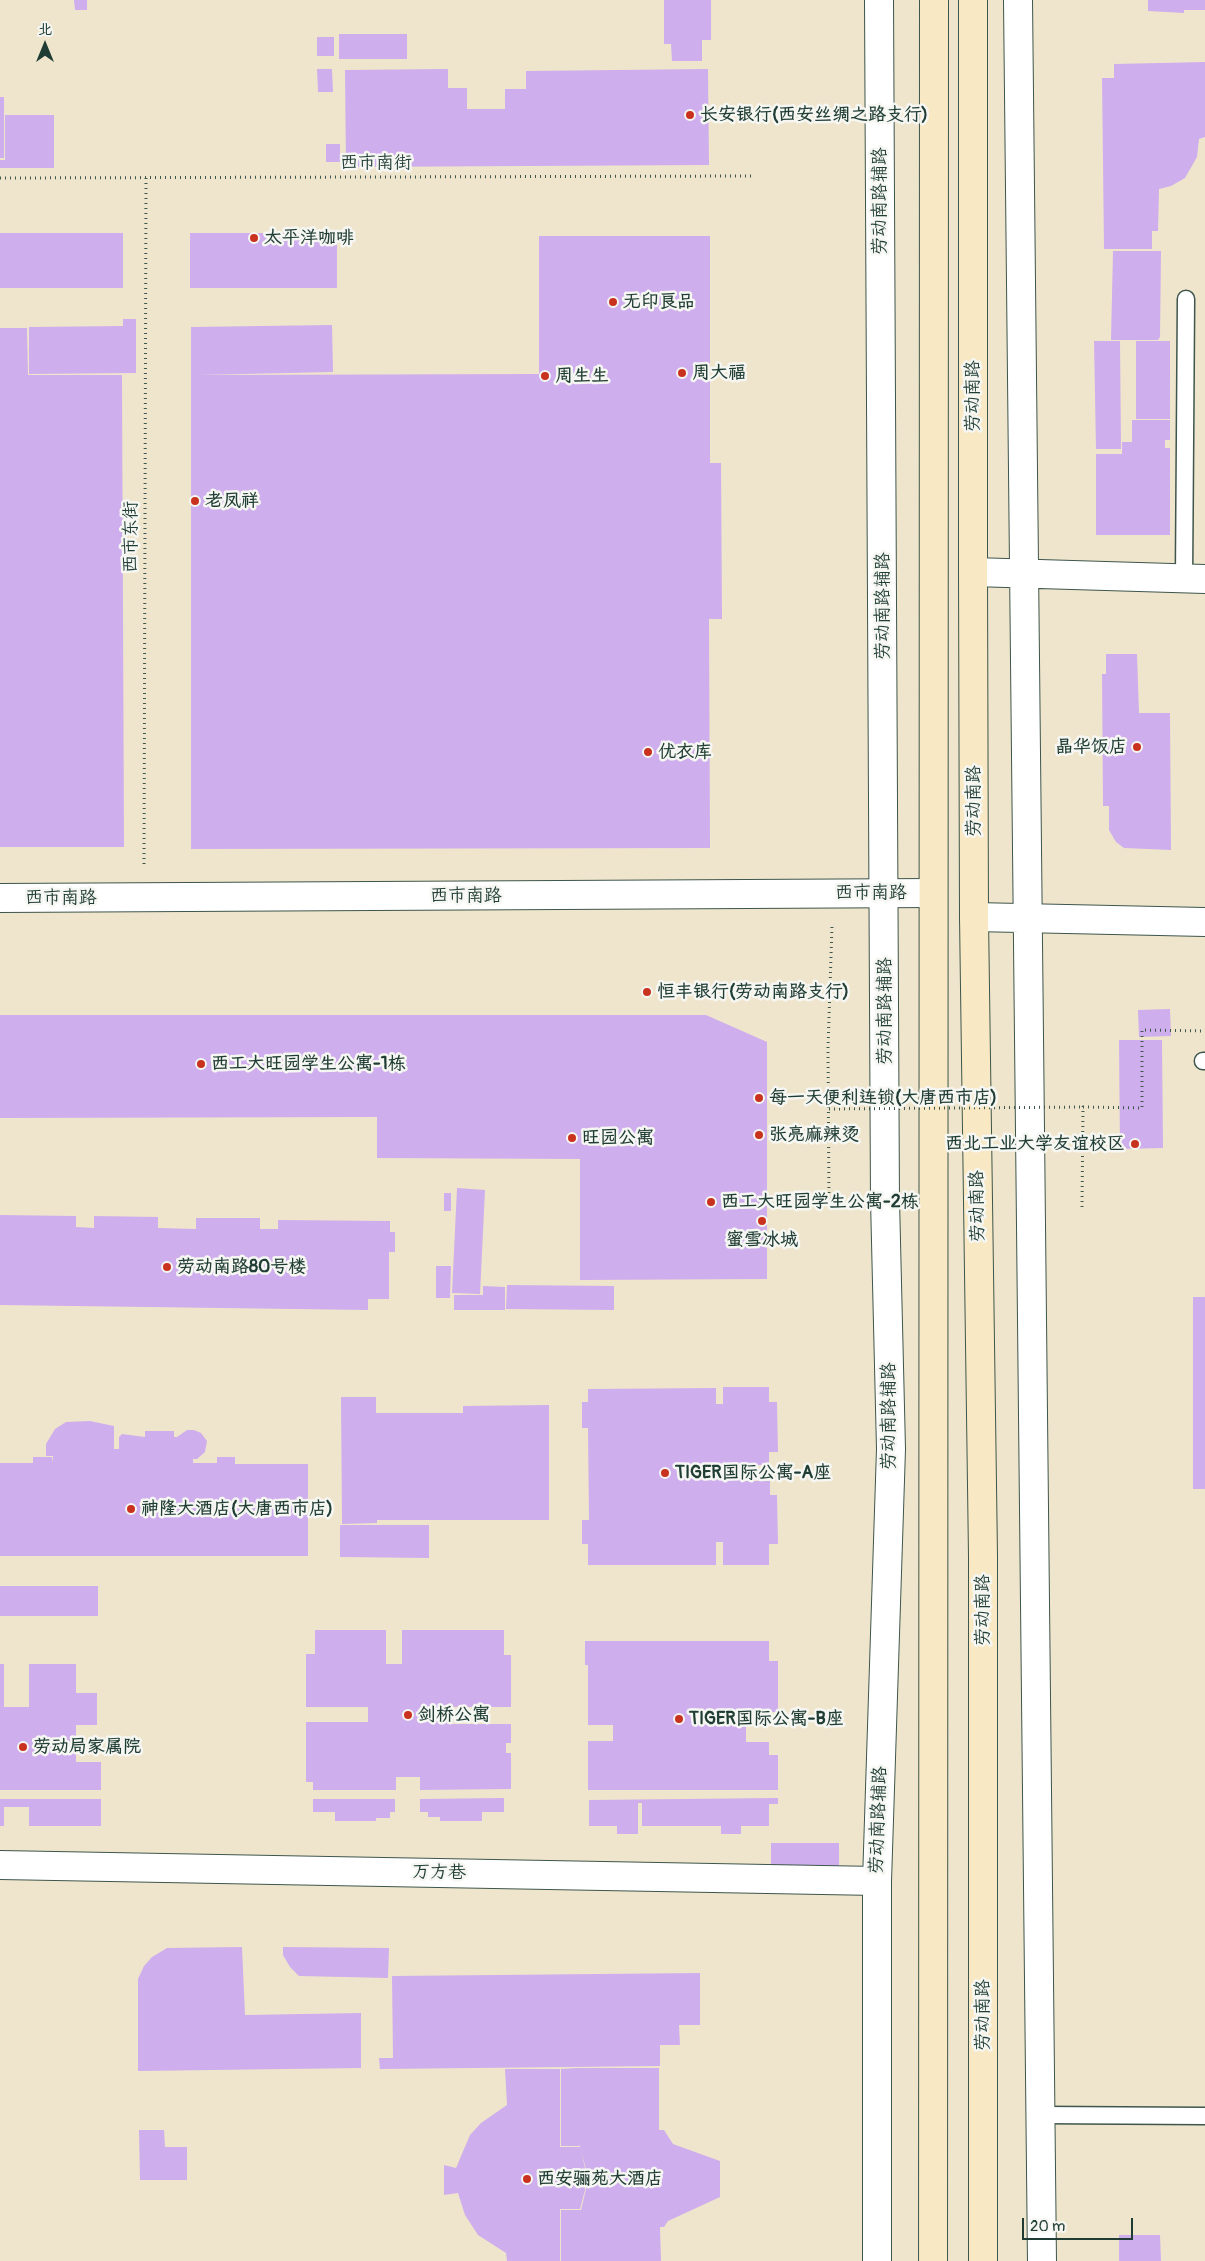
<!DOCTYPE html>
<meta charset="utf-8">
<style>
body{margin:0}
#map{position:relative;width:1205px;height:2261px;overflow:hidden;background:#efe5cc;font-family:Pangolin,"LXGW WenKai TC",sans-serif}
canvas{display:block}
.north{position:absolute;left:20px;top:20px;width:50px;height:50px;-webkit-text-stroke:4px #f6f6f2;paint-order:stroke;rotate:0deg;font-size:14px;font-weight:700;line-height:20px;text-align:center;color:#1f3d34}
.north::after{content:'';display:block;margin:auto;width:18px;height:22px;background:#1f3d34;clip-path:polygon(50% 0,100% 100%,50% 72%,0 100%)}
.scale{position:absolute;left:1022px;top:2218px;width:111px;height:22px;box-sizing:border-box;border:2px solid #1f3d34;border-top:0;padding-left:6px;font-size:15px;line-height:18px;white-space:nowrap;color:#1f3d34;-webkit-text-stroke:4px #f6f6f2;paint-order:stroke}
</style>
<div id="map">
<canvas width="1205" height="2261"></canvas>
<div class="north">北</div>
<div class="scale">20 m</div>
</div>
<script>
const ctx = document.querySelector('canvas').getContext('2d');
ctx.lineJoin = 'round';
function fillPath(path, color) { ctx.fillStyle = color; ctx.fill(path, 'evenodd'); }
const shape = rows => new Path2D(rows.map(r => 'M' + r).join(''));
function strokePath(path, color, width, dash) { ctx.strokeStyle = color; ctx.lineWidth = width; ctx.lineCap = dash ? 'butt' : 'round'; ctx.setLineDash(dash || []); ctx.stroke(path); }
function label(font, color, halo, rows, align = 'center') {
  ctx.font = font + ' Pangolin,"LXGW WenKai TC",sans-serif'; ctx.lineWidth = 5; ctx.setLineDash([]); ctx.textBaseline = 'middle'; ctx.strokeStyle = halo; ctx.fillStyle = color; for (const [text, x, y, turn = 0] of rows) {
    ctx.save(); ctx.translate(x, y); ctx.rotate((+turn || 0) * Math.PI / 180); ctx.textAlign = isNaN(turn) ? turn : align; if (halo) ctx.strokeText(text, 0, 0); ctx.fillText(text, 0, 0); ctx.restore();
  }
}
fillPath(shape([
 [74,0,87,0,87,10,75,10],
 [664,0,711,0,711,40,702,40,702,61,672,61,671,44,664,44],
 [1148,0,1205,0,1205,10,1184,10,1184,13,1148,11],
 [339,34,407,34,407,59,339,59],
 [317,37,334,37,334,56,317,56],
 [1205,62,1205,137,1199,139,1197,157,1185,178,1171,186,1159,189,1158,231,1152,231,1152,249,1104,249,1102,78,1114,78,1114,64],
 [317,69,332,69,333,92,318,92],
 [448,69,448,88,467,88,467,109,505,109,505,89,526,89,526,71,708,69,709,165,346,167,345,70],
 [0,97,4,97,4,158,0,158],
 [5,115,54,115,54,168,0,168,0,160,5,160],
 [326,144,340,144,340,162,326,162],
 [0,233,123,233,123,288,0,288],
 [190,233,337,233,337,288,190,288],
 [539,236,710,236,710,463,721,463,722,619,709,619,710,848,191,849,191,327,332,325,333,372,198,375,539,374],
 [1113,251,1161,251,1160,337,1158,340,1111,340],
 [123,319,136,319,136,373,29,374,29,327,123,326],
 [0,328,27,328,28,375,122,375,124,847,0,847],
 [1094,341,1120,341,1121,449,1096,449],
 [1136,341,1170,341,1170,419,1136,419],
 [1132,420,1170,420,1170,440,1165,440,1165,448,1170,448,1170,535,1096,535,1096,454,1122,454,1122,442,1132,442],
 [1106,654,1137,654,1139,713,1170,713,1171,850,1124,848,1116,842,1109,830,1109,806,1103,806,1102,674,1106,674],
 [1170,1009,1171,1036,1139,1037,1138,1010],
 [0,1015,706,1015,767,1042,767,1279,580,1280,580,1159,377,1158,377,1117,0,1118],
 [1119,1040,1162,1040,1163,1148,1120,1149],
 [457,1188,485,1190,480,1294,452,1293],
 [444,1193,451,1193,451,1211,444,1211],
 [0,1215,76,1216,76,1227,94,1228,94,1216,158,1217,158,1228,196,1229,196,1218,260,1218,260,1229,278,1229,278,1220,390,1221,390,1232,395,1232,395,1252,389,1252,389,1299,368,1299,368,1310,0,1305],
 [436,1266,451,1266,450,1298,436,1298],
 [507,1285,614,1286,614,1310,506,1309],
 [483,1286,505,1287,505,1310,454,1310,454,1295,483,1295],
 [1193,1297,1205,1297,1205,1489,1193,1489],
 [723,1387,769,1387,769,1402,777,1402,778,1452,769,1452,769,1465,742,1465,742,1481,770,1481,770,1495,777,1495,778,1544,769,1544,769,1565,723,1565,723,1542,716,1542,716,1565,588,1565,588,1544,582,1544,582,1520,589,1520,588,1428,582,1428,582,1402,588,1402,588,1389,716,1388,716,1404,723,1404],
 [341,1397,376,1397,376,1413,463,1413,463,1406,549,1405,549,1520,377,1520,377,1523,342,1524],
 [90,1421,114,1426,114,1449,119,1449,119,1437,122,1434,145,1437,145,1431,174,1431,174,1437,177,1437,187,1430,194,1430,201,1433,207,1441,205,1452,197,1459,193,1459,193,1463,217,1463,217,1457,235,1457,235,1464,308,1464,308,1556,0,1556,0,1463,33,1463,33,1457,52,1457,53,1463,53,1456,46,1456,46,1444,55,1429,66,1422],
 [340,1525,429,1525,429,1558,340,1557],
 [0,1586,98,1586,98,1616,0,1616],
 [315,1630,386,1630,386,1664,402,1664,402,1630,504,1630,504,1655,511,1655,511,1707,449,1707,449,1724,511,1724,511,1743,506,1743,506,1753,511,1753,511,1789,420,1790,420,1777,396,1777,396,1790,313,1790,313,1782,306,1782,306,1722,368,1722,368,1707,306,1707,306,1654,315,1654],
 [585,1641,769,1641,769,1661,778,1661,778,1712,770,1712,770,1725,746,1725,746,1742,769,1742,769,1755,778,1755,778,1790,588,1790,588,1741,613,1741,613,1725,588,1725,588,1665,585,1665],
 [0,1664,4,1664,4,1707,29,1707,29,1664,76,1664,76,1693,97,1693,97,1725,76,1725,76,1762,101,1762,101,1790,0,1790],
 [504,1798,504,1812,482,1812,482,1821,440,1821,440,1817,428,1817,428,1812,420,1812,420,1799],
 [778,1798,778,1804,769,1804,769,1826,741,1826,741,1834,721,1834,721,1826,642,1826,642,1803,638,1803,638,1834,617,1834,617,1826,589,1826,589,1800],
 [0,1799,101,1799,101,1826,29,1826,29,1807,4,1807,4,1826,0,1826],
 [313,1799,395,1799,395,1812,390,1812,390,1818,376,1818,376,1821,335,1821,335,1812,313,1812],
 [771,1843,839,1843,839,1866,771,1866],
 [242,1947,245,2015,361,2013,361,2068,138,2071,138,1979,144,1966,152,1957,167,1948],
 [283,1947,389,1948,388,1978,299,1976,290,1967,283,1955],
 [700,1973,700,2025,679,2025,680,2045,660,2045,660,2066,380,2069,379,2058,393,2058,392,1976],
 [577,2068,659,2068,659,2130,664,2130,673,2144,720,2161,720,2197,668,2221,664,2227,660,2227,661,2261,561,2261,561,2210,581,2210,586,2189,586,2169,579,2144,579,2146,561,2146,561,2069],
 [505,2069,560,2069,560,2147,580,2147,585,2168,585,2190,580,2209,560,2209,560,2261,507,2261,506,2253,478,2235,465,2215,458,2193,444,2195,444,2165,456,2168,470,2135,481,2123,507,2105],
 [139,2130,164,2130,165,2147,187,2147,187,2180,140,2180],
 [1119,2235,1160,2235,1161,2261,1119,2261]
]), '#ceaeed');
const service = shape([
 [1184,578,1186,299],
 [1203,1061,1205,1061],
 [1040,2115,1205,2116]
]);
const minor = shape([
 [1018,0,1042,2261],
 [973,572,1205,579],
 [974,917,1205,922],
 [877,2261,877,1881,891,1449,885,1200,879,0]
]);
const tertiary = shape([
 [0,898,933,893],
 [0,1865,877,1881]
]);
const secondary = shape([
 [973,0,973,572,974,917,983,1556,983,2261],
 [933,2261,934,0]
]);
strokePath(service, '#3e564b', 19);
strokePath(minor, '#3e564b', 30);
strokePath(tertiary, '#3e564b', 30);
strokePath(secondary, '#3e564b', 30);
strokePath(shape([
 [0,178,751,176],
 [144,864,146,178],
 [829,1203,828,1048,832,926],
 [1082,1207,1083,1107,1142,1108,1142,1030,1205,1031]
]), '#3e564b', 3, [1, 4]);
strokePath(service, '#fff', 16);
strokePath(minor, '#fff', 28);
strokePath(tertiary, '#fff', 28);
strokePath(secondary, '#f8e8c3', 28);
strokePath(shape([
 [829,1109,1083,1107]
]), '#3e564b', 3, [1, 4]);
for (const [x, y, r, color] of [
 [690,115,5,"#c8321e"],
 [254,238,5,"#c8321e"],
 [613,302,5,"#c8321e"],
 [682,373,5,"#c8321e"],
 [545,376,5,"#c8321e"],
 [195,501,5,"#c8321e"],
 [1137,747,5,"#c8321e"],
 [648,752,5,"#c8321e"],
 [647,992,5,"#c8321e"],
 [201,1064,5,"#c8321e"],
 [759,1098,5,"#c8321e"],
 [759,1135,5,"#c8321e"],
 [572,1138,5,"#c8321e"],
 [1135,1144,5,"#c8321e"],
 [711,1202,5,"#c8321e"],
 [762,1221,5,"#c8321e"],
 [167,1267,5,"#c8321e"],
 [665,1473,5,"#c8321e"],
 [131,1509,5,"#c8321e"],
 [408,1715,5,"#c8321e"],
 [679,1719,5,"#c8321e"],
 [23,1747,5,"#c8321e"],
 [527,2179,5,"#c8321e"]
]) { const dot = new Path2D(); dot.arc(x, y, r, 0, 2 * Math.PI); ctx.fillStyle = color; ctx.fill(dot); strokePath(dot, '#f6f6f2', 2); }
label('bold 18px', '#1f3d34', '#f6f6f2', [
 ["长安银行(西安丝绸之路支行)",700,115],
 ["太平洋咖啡",264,238],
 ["无印良品",623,302],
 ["周大福",692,373],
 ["周生生",555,376],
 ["老凤祥",205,501],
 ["晶华饭店",1127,747,"right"],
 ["优衣库",658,752],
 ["恒丰银行(劳动南路支行)",657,992],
 ["西工大旺园学生公寓-1栋",211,1064],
 ["每一天便利连锁(大唐西市店)",769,1098],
 ["张亮麻辣烫",769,1135],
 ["旺园公寓",582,1138],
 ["西北工业大学友谊校区",1125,1144,"right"],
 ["西工大旺园学生公寓-2栋",721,1202],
 ["蜜雪冰城",762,1240,"center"],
 ["劳动南路80号楼",177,1267],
 ["TIGER国际公寓-A座",675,1473],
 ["神隆大酒店(大唐西市店)",141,1509],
 ["剑桥公寓",418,1715],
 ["TIGER国际公寓-B座",689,1719],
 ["劳动局家属院",33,1747],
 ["西安骊苑大酒店",537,2179]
], 'left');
label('18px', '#1f3d34', '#f6f6f2', [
 ["西市南街",376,163],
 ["劳动南路辅路",880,201,-90],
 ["劳动南路",973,396,-90],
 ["西市东街",131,537,-90],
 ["劳动南路辅路",883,606,-90],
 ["劳动南路",974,801,-90],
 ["西市南路",871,893],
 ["西市南路",466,896],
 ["西市南路",61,898],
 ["劳动南路辅路",885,1011,-90],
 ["劳动南路",978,1206,-91],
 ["劳动南路辅路",889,1416,-90],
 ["劳动南路",983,1610,-90],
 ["劳动南路辅路",879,1820,-88],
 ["万方巷",439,1873,1],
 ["劳动南路",983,2015,-90]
]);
</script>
